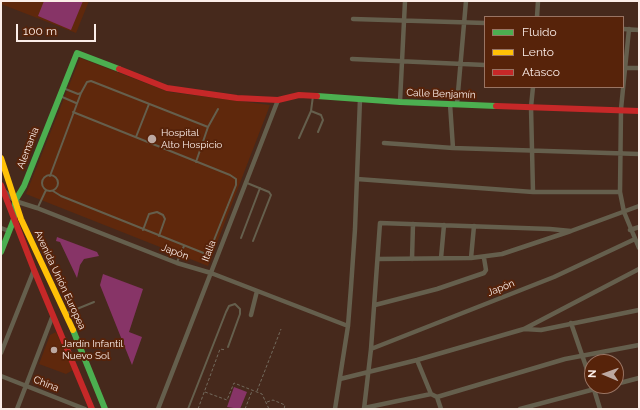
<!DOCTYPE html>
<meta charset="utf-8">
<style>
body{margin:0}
#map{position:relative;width:640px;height:410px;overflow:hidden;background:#46291c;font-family:Raleway,sans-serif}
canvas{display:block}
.frame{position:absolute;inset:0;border:2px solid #fbede8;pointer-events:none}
.legend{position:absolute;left:484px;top:16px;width:140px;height:72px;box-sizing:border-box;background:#57230a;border:1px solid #997463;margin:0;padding:5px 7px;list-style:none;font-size:12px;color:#fbede8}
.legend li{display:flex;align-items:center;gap:8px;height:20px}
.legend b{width:20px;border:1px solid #997463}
.north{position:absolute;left:584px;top:354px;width:40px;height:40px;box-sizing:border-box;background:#57230a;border:1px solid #997463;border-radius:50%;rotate:272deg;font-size:11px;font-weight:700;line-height:16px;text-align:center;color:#fbede8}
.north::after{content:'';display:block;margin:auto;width:14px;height:18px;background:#bca8a1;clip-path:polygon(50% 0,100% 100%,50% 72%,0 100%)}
.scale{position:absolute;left:16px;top:24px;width:80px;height:18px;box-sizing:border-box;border:2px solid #fbede8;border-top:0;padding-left:5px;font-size:12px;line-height:14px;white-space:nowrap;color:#fbede8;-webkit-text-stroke:3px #57230a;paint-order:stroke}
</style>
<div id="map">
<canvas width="640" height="410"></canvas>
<div class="frame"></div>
<ul class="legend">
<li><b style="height:5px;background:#4caf50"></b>Fluido</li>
<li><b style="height:5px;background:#ffc107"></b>Lento</li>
<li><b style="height:5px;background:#c62828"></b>Atasco</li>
</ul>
<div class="north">N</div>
<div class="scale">100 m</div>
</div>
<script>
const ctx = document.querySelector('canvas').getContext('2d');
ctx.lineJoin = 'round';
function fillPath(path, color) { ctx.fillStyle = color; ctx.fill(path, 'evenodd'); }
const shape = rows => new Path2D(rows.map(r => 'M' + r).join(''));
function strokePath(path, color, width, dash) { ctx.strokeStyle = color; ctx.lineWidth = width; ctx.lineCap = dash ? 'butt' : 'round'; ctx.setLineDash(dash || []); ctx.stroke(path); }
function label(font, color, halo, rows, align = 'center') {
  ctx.font = font + ' Raleway,sans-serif'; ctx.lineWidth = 4; ctx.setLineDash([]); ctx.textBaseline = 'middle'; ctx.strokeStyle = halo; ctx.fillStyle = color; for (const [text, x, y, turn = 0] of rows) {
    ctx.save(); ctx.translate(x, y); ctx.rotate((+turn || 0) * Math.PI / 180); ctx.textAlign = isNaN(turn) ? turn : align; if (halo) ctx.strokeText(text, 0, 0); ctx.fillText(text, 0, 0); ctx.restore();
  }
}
fillPath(shape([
 [1,1,89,1,76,33,1,4],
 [80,58,169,92,270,105,208,266,26,194],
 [56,332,73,370,66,374,39,364,50,335]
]), '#5f280c');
fillPath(shape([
 [44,1,83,1,71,30,38,16],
 [57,237,97,252,99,256,84,259,80,265,77,278,60,242,56,241],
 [103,274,143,289,129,332,142,337,132,365,100,285],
 [234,387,247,392,240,409,227,407]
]), '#873467');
strokePath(shape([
 [257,391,281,329],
 [205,392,227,400,234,383,262,394,269,409],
 [267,402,273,400,285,405,284,409],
 [198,409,220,349,226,350],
 [245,409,252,391]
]), '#726a5d', 1, [3, 2]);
strokePath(shape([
 [63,88,78,94,81,93,87,82,91,81,208,127],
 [60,96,76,103],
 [311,111,321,115,323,120,318,132],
 [136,137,149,104],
 [299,138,311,111,313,96],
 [196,162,208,127,218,109],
 '42 183a8 8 0 1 1 16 0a8 8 0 1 1-16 0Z',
 [50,176,81,93],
 [247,183,269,192,271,195,253,241],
 [53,191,61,196,206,254,210,250,236,185,236,179,230,175,73,112],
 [38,207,46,190],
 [143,230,149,214,157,212,163,215,165,219,159,236],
 [241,238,260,188],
 [177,262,184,246],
 [67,313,94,302],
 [188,409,226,312,229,306,235,304,240,309,240,314,228,347]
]), '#655f4d', 2);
strokePath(shape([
 [537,17,538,1],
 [353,19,485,23],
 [623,29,639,30],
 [629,29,621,109,620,192,624,212,639,248],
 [352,59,485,65],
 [625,68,639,68],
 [533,87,531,107,533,192],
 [400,102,405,1],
 [450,104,453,148],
 [457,104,466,1],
 [384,143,453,148,639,154],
 [357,179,533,192,620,192],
 [3,190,15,201,37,208,177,263,211,273,348,326],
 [1,228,9,231],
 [630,230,639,227],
 [441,258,444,225],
 [471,258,474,226],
 [378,259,471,258,502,254,571,231,639,206],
 [412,259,413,224],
 [375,305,437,289,484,273,486,270,484,258],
 [251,315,257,291],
 [571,323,592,384],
 [524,329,639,269],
 [371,349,554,277,635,239],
 [1,353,34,270],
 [417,360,431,394,437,397,441,409],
 [1,376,85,409],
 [340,379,417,360,524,329,541,330,639,310],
 [616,384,639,378],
 [593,386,600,409],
 [437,397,565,359,639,345],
 [364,408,431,394],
 [17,409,53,315],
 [158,409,278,100],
 [335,409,348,326,351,287,355,229,360,99],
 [364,409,371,349,380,223,550,229,571,231],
 [520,409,606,386]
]), '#655f4d', 4.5);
strokePath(shape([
 [317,96,400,102,496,106],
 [1,252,14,219,15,201,24,186,77,53,119,69],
 [73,330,105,409]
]), '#4caf50', 6);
strokePath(shape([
 [1,158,21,219,73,330]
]), '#ffc107', 6);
strokePath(shape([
 [119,69,167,88,237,98,278,100,299,95,317,96],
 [496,106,639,111],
 [1,185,34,270,92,409]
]), '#c62828', 6);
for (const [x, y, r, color] of [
 [152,139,5,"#bca8a1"],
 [54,350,4,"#bca8a1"]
]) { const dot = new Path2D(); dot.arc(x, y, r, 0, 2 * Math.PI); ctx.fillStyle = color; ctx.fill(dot); strokePath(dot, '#57230a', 1.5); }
label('10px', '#fbede8', '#57230a', [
 ["Calle Benjamín",441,94,2],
 ["Alemania",28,148,-69],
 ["Italia",209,251,-69],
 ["Japón",175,252,20],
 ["Avenida Unión Europea",60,280,65],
 ["Japón",501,288,-22],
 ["China",46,384,21]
]);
label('10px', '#fbede8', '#57230a', [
 ["Hospital",161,133],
 ["Alto Hospicio",161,145],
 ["Jardín Infantil",62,344],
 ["Nuevo Sol",62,356]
], 'left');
</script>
